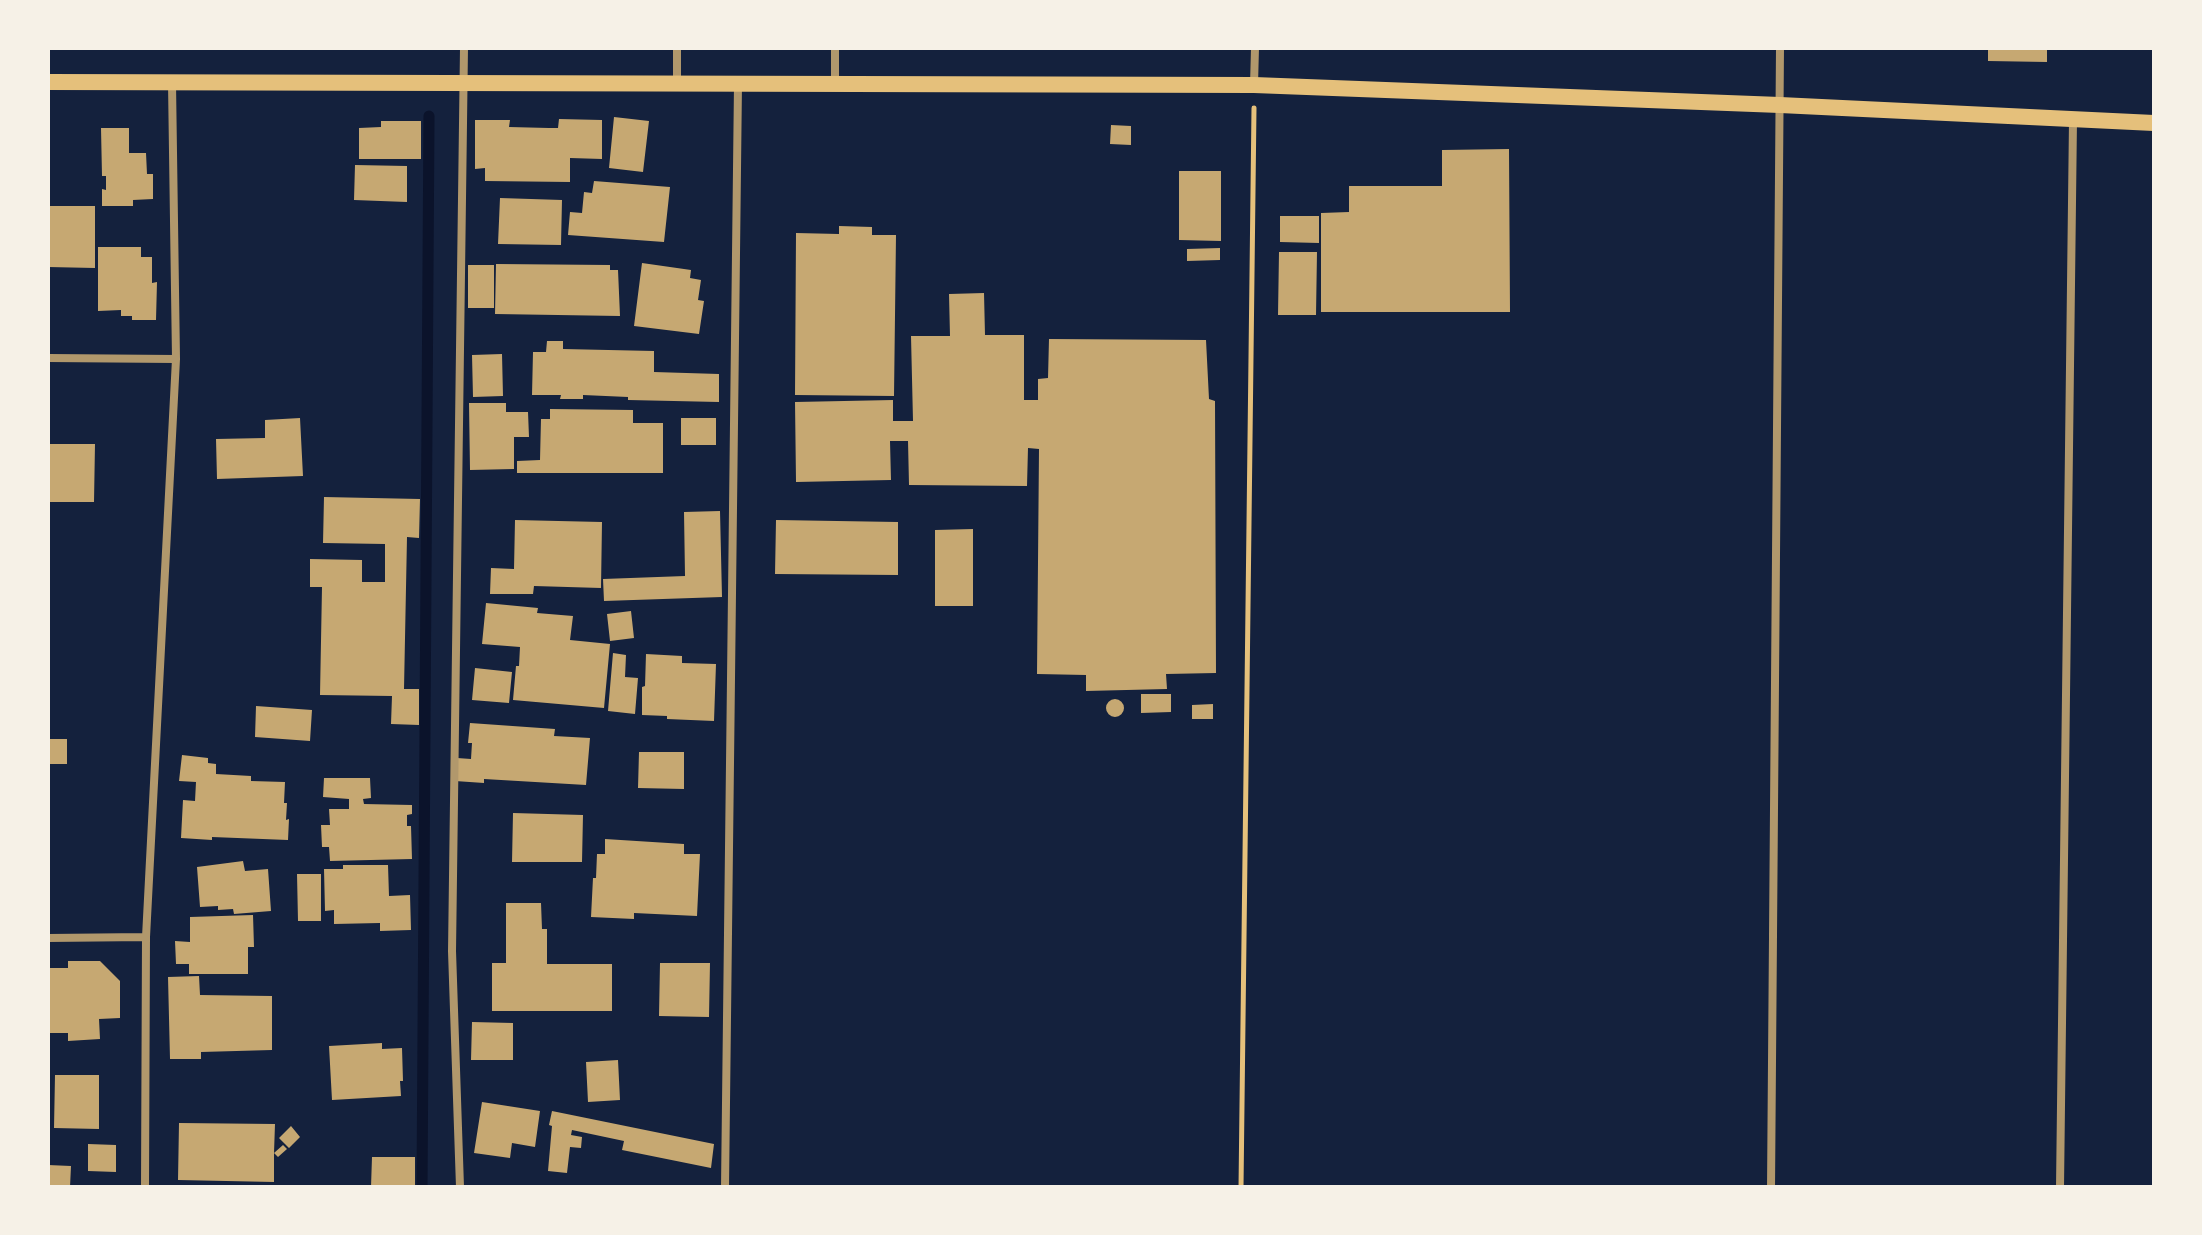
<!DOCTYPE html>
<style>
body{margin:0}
#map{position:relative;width:2202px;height:1235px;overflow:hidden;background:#14213d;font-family:"Fira Sans Condensed",sans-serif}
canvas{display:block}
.frame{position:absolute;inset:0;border:50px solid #f6f1e7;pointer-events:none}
</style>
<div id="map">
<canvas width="2202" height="1235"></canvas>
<div class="frame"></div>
</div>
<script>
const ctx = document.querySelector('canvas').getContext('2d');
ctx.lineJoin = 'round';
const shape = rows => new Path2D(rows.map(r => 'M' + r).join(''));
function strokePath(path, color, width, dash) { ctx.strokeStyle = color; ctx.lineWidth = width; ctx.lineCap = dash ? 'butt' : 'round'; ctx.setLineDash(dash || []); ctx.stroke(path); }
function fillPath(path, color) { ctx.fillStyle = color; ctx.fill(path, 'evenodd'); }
strokePath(shape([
 [422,1187,429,116]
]), '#0b132b', 11);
fillPath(shape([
 [1988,48,2047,48,2047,62,1988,61],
 [614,117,649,121,643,172,609,168],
 [559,119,602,120,602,159,570,158,570,182,485,181,485,168,475,169,475,120,510,120,509,127,549,128,558,128],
 [381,121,421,121,421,159,359,159,359,128,381,127],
 [1111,125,1131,126,1131,145,1110,144],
 [101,128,129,128,129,153,146,153,147,174,153,174,153,199,133,200,133,206,102,206,102,189,106,190,106,176,102,176],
 [1509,149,1510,312,1321,312,1321,213,1349,212,1349,186,1442,186,1442,150],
 [355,165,407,166,407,202,354,200],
 [1179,171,1221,171,1221,241,1179,240],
 [594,181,670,187,664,242,568,235,570,212,582,213,584,192,592,193],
 [500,198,562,200,561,245,498,244],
 [48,206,95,206,95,268,48,267],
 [1280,216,1319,216,1319,243,1280,242],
 [839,226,872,227,872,235,896,235,894,396,795,395,796,233,839,234],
 [98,247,141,247,141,257,152,257,152,283,157,282,156,320,132,320,132,316,121,316,121,310,98,311],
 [1220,248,1220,260,1187,261,1187,249],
 [1279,252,1317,252,1316,315,1278,315],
 [642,263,691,270,690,278,701,280,698,300,704,301,699,334,634,326],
 [496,264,610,265,610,270,618,270,620,316,495,314],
 [468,265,494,265,494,308,468,308],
 [984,293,985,335,1024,335,1024,400,1038,400,1038,379,1048,378,1049,339,1206,340,1209,399,1215,401,1216,673,1166,674,1167,689,1086,691,1086,675,1037,674,1039,449,1028,448,1027,486,909,485,908,441,890,441,891,480,796,482,795,402,893,400,893,421,913,421,911,336,950,336,949,294],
 [547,341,563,341,563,349,654,351,654,372,719,374,719,402,628,400,628,397,583,395,583,399,560,399,561,395,532,395,533,352,546,352],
 [502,354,503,396,473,397,472,355],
 [469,403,506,403,506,412,528,412,529,437,514,437,514,469,470,470],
 [550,409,633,410,633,423,663,423,663,473,517,473,517,461,540,460,541,419,550,419],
 [300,418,303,476,217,479,216,439,265,438,265,420],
 [681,418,716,418,716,445,681,445],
 [48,444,95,444,94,502,48,502],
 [324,497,420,499,419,538,407,537,404,689,419,689,419,725,391,724,392,696,320,695,322,587,310,587,310,559,362,560,362,582,385,582,385,544,323,543],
 [720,511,722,597,604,601,603,579,685,576,684,512],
 [515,520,602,522,601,588,534,586,533,594,490,594,491,568,514,569],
 [776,520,898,522,898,575,775,574],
 [973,529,973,606,935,606,935,530],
 [486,603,538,608,537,613,573,616,570,640,610,644,604,708,513,700,516,666,519,666,520,647,482,644],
 [631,611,634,638,610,641,607,614],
 [613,653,626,655,625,677,638,678,635,714,608,711],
 [646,654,682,656,682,663,716,664,714,721,667,719,667,716,642,715,642,687,645,686],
 [475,668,512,672,509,703,472,700],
 [1141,694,1171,694,1171,712,1141,713],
 '1106 708a9 9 0 1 1 18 0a9 9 0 1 1-18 0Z',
 [1213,704,1213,719,1192,719,1192,705],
 [256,706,312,710,310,741,255,737],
 [470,723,555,729,554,736,590,738,586,785,484,779,484,783,455,781,457,758,471,759,472,743,468,743],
 [48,739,67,739,67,764,48,764],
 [639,752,684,752,684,789,638,788],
 [182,755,208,758,208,763,216,764,216,774,251,776,251,781,285,782,284,803,287,803,286,820,289,819,288,840,212,837,212,840,181,838,183,800,195,801,196,782,179,781],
 [324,778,370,778,371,798,363,799,364,804,412,805,412,814,407,815,407,826,411,826,412,859,330,861,329,847,322,847,321,825,330,825,329,809,349,809,349,799,323,797],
 [513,813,583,815,582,862,512,862],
 [605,839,684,844,684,854,700,854,697,916,634,913,634,919,591,917,593,878,596,878,597,854,605,854],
 [243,861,245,871,268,869,271,911,234,914,233,909,218,910,218,906,200,907,197,867],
 [343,865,388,865,389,896,410,895,411,930,380,931,380,923,334,924,334,910,325,911,324,869,343,869],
 [297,874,321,874,321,921,298,921],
 [506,903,541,903,542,929,547,929,547,964,612,964,612,1011,492,1011,492,963,506,963],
 [253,915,254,947,248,947,248,974,189,974,189,964,176,964,175,941,190,942,190,917],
 [68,961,100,961,120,981,120,1018,99,1019,100,1039,68,1041,68,1033,48,1033,48,968,68,968],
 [660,963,710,963,709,1017,659,1016],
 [199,976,200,995,272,996,272,1050,201,1052,201,1059,170,1059,168,977],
 [472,1022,513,1023,513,1060,471,1060],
 [382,1043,382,1049,402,1048,403,1081,400,1081,401,1096,332,1100,329,1046],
 [618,1060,620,1100,588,1102,586,1062],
 [55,1075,99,1075,99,1129,54,1128],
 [482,1102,540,1111,535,1147,512,1143,510,1158,474,1153],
 [552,1111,714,1144,711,1168,622,1150,624,1141,572,1130,571,1135,582,1137,581,1148,570,1147,567,1173,548,1171,552,1126,549,1125],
 [179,1123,275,1124,274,1153,283,1145,287,1149,278,1157,274,1153,274,1182,178,1180],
 [291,1126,300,1137,289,1148,279,1138],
 [88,1144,116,1145,116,1172,88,1171],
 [372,1157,415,1157,415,1187,371,1187],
 [48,1165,71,1166,70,1187,48,1187]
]), '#c6a872');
strokePath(shape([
 [1241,1187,1254,108]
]), '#e5c07b', 5);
strokePath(shape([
 [835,48,835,83],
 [677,83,677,48],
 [1254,85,1255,48],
 [48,358,176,359],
 [48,938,146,937],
 [145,1187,146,937,176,359,172,83],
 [460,1187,452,951,464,48],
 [725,1187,738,84],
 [1771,1187,1780,48],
 [2060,1187,2073,120]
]), '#b1986c', 8);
strokePath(shape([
 [48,82,1254,85,1780,105,2154,123]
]), '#e5c07b', 16);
</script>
